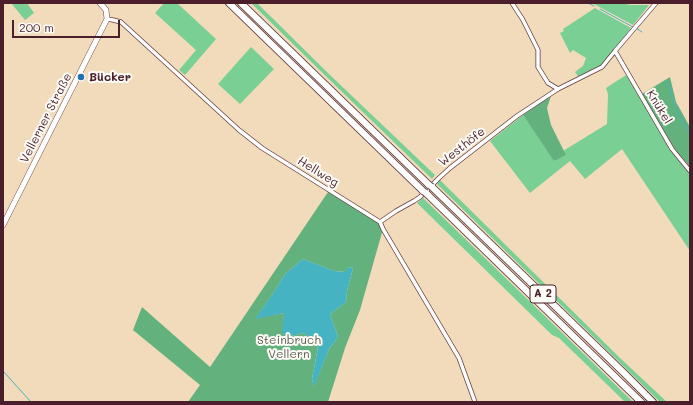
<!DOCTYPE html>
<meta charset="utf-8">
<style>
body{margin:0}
#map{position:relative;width:693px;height:405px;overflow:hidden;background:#f1dbba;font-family:Mali,sans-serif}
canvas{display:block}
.frame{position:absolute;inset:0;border:4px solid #4a1f2b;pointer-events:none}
.scale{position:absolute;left:12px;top:20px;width:108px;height:18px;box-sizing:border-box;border:2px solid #4a1f2b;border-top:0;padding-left:5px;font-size:12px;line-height:14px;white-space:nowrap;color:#4a1f2b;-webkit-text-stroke:3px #fdfcf7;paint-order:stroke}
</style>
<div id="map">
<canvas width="693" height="405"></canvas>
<div class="frame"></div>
<div class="scale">200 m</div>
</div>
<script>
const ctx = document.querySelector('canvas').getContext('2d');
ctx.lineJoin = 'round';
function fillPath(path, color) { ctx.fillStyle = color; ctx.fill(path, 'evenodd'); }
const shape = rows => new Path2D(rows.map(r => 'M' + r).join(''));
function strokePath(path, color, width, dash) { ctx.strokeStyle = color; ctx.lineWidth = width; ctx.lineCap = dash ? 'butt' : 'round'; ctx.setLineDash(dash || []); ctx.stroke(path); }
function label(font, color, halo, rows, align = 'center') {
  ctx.font = font + ' Mali,sans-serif'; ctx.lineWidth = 4; ctx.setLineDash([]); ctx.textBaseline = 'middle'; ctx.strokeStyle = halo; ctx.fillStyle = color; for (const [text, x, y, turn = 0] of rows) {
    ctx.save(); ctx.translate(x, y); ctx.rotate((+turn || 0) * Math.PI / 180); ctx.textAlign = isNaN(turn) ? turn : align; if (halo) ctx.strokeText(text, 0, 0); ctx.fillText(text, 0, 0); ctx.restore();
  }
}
fillPath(shape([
 [11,3,27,3,34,13,25,20],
 [164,3,177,3,216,39,185,75,179,70,196,50,155,13],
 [251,3,257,3,330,75,435,175,432,179,339,89],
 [592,3,621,3,631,5,649,5,633,25],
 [595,8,631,28,602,65,579,78,575,72,583,66,586,58,573,50,570,53,560,33,564,31,563,29],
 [251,47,274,69,240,104,218,84],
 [626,75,671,150,690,174,690,251,622,149,585,179,570,161,530,193,490,141,523,115,555,161,563,151,607,124,608,94,606,88],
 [440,180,620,358,667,402,660,402,437,184],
 [423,198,584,354,633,402,625,402,559,338,552,335,417,203]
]), '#7ad094');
fillPath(shape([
 [670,77,676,102,690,127,690,167,674,148,642,94],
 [551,96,547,108,551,125,566,155,554,161,523,115],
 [328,192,380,222,383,229,360,310,345,348,328,402,188,402,200,385,133,330,142,307,210,367],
 [303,259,334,271,345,272,349,267,353,268,347,291,346,302,330,314,338,337,329,349,314,386,312,379,320,336,313,339,303,333,291,336,283,333,284,313,256,318,274,292,285,274]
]), '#63b27e');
fillPath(shape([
 [303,259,334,271,344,272,349,267,353,268,347,291,346,302,330,314,338,337,329,349,314,387,312,379,320,337,313,339,303,333,291,336,282,333,284,313,255,319,274,292,285,274]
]), '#45b3c1');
strokePath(shape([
 [588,3,594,6],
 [600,9,633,27],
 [636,28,642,32],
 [666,81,670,87,673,102,681,119,690,133],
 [3,371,31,402]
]), '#45b3c1', 1);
const minor = shape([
 [512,3,523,20,538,50,538,67,548,83,558,89],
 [107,19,113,20,121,22,239,130,262,148,380,222,383,229,459,358,475,402],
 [615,51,672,149,690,171],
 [380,222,396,211,414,201,420,197,439,178,450,168,517,116,558,89,602,67,615,51,656,3]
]);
const secondary = shape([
 [3,225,107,19,106,10,100,3]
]);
const motorway = shape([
 [229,3,423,191],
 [241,3,429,185],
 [432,187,624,373,653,402],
 [426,193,641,402]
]);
strokePath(minor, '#633b40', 5);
strokePath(secondary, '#633b40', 6);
strokePath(motorway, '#633b40', 8);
strokePath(minor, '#fff', 3.5);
strokePath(secondary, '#fff', 5);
strokePath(motorway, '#fff', 6);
const motorwayBridge = shape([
 [429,185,432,187],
 [423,191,426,193]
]);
strokePath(motorwayBridge, '#633b40', 8, []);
strokePath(motorwayBridge, '#fff', 6);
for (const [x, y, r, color] of [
 [81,77,4,"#1f6fb2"]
]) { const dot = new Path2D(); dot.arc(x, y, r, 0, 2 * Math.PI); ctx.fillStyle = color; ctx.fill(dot); strokePath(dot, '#fdfcf7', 1.5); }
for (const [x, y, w] of [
 [543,294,26]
]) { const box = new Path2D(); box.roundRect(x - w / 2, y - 9, w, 18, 3); ctx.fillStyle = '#fdfcf7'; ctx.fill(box); strokePath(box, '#4a1f2b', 1); }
label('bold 11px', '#4a1f2b', null, [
 ["A 2",543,294]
]);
label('bold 12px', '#4a1f2b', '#fdfcf7', [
 ["Bücker",89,77]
], 'left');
label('12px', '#4a1f2b', '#fdfcf7', [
 ["Knükel",659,107,59],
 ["Vellerner Straße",46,118,-63],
 ["Westhöfe",462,147,-38],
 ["Hellweg",318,172,32]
]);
label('12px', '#5b5d50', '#fdfcf7', [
 ["Steinbruch",289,340],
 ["Vellern",289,354]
]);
</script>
